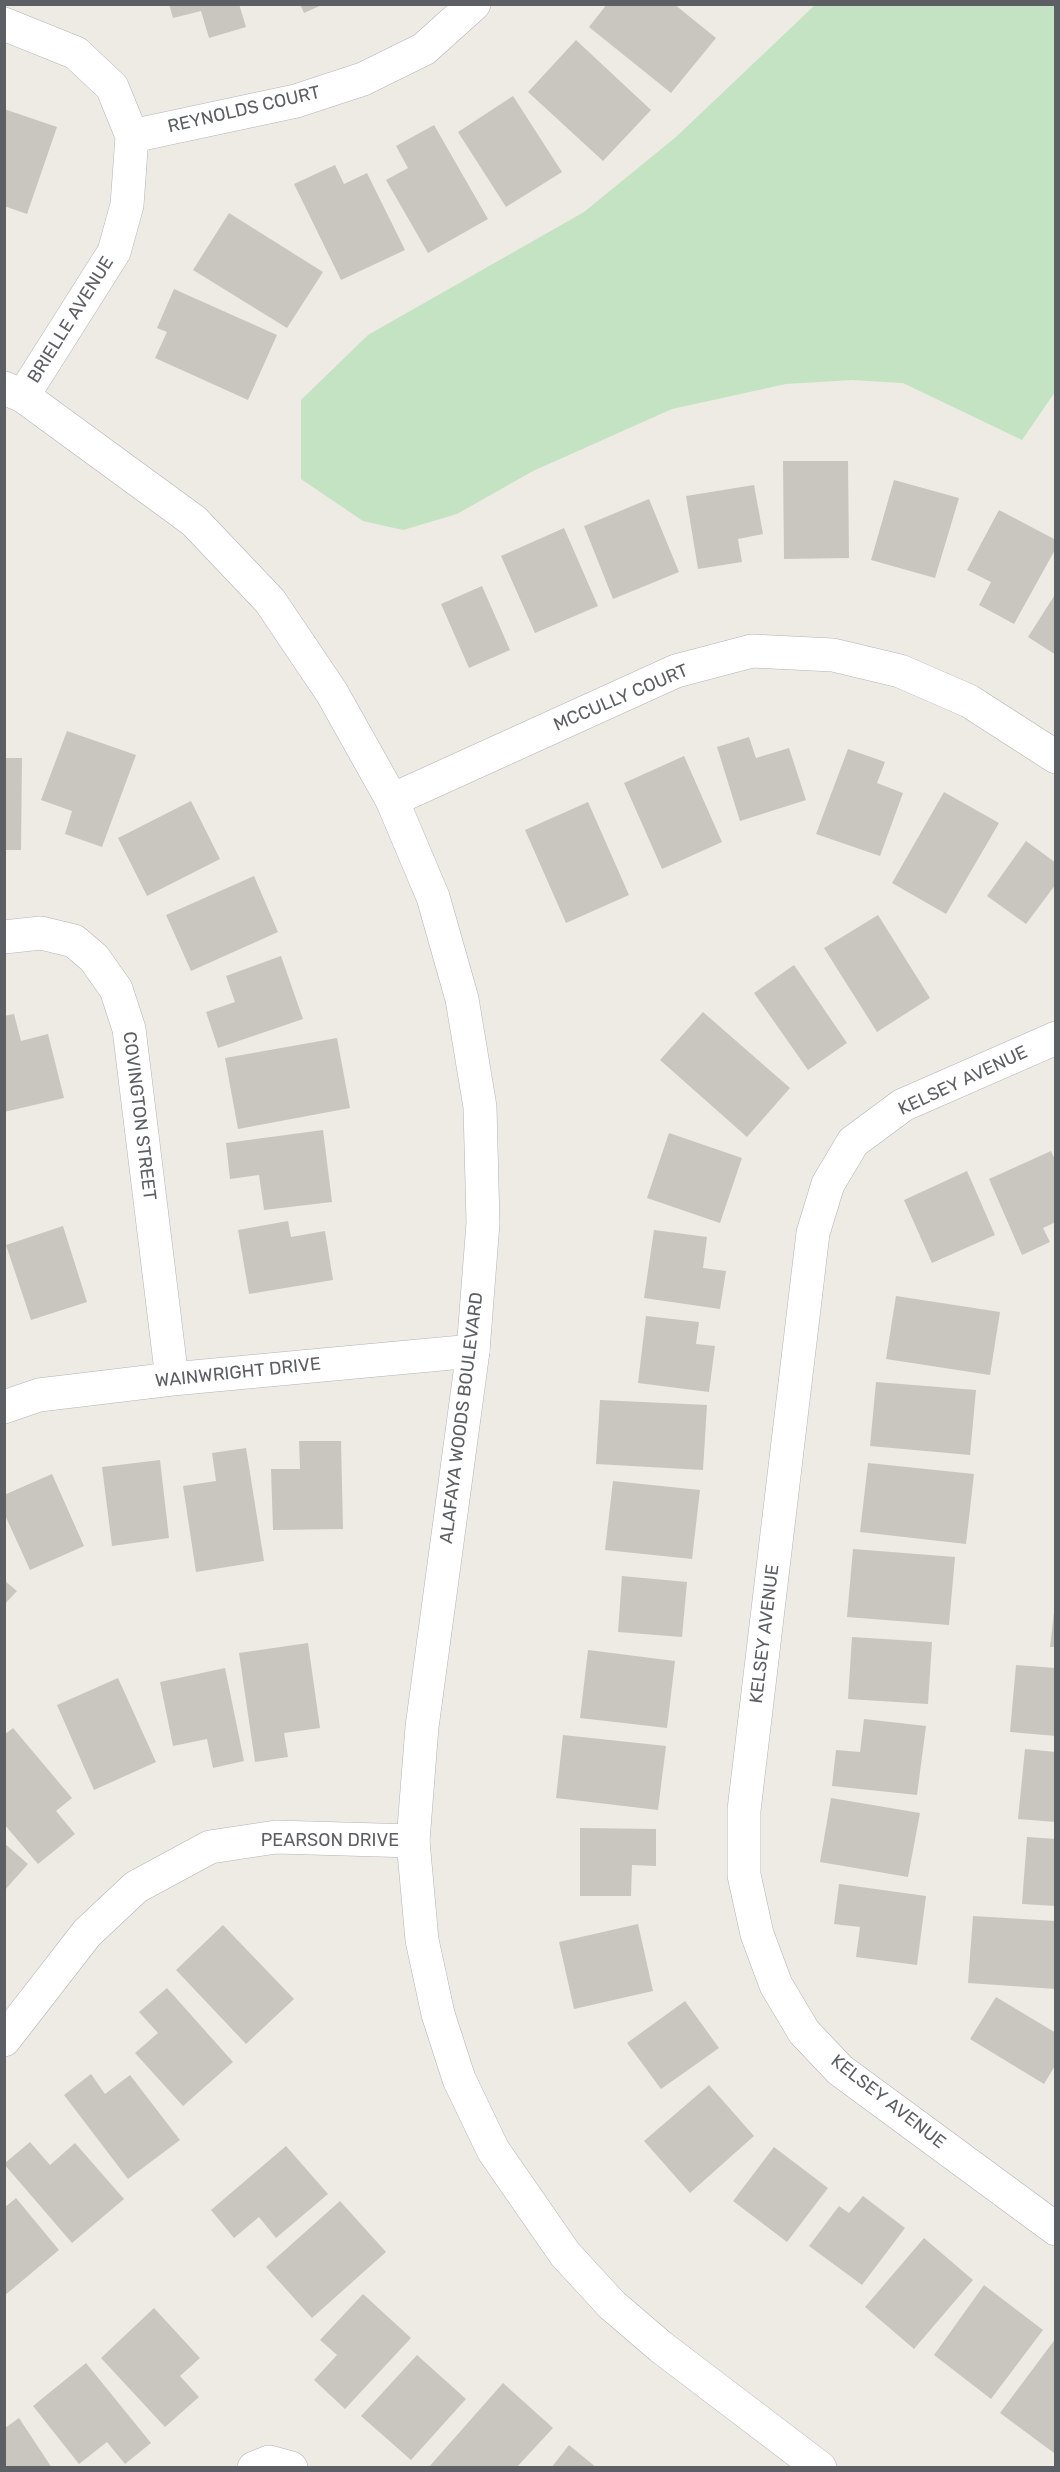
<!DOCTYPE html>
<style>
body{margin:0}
#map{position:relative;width:1060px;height:2472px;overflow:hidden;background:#edebe4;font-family:Rubik,sans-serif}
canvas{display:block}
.frame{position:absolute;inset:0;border:6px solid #5c5f63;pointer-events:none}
</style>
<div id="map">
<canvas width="1060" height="2472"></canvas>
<div class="frame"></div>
</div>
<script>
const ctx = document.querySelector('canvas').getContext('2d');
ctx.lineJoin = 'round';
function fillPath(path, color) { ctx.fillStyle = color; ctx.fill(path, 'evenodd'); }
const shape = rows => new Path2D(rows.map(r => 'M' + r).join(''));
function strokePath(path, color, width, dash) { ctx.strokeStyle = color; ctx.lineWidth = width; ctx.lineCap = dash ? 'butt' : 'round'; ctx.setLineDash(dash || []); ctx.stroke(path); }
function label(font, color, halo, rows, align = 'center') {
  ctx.font = font + ' Rubik,sans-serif'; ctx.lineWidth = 4.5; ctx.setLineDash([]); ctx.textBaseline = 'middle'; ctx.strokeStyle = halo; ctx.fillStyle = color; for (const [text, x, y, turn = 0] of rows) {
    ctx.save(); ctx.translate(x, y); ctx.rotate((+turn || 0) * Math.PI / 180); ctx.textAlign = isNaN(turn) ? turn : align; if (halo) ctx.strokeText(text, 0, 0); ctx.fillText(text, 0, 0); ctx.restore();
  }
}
fillPath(shape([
 [815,5,1055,5,1055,392,1022,440,903,383,852,380,786,384,672,409,533,471,457,514,403,530,363,521,301,479,301,400,368,335,584,212,676,137]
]), '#c3e3c2');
fillPath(shape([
 [169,4,239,4,246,27,209,38,201,11,173,18],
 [300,4,324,4,304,13],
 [607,4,674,4,716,38,671,93,589,27],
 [576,40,651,110,603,161,528,92],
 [513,96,562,172,506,207,458,132],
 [4,109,57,127,27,214,4,206],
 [434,125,488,219,428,253,386,180,408,168,396,146],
 [335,165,344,184,367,173,405,250,341,280,294,184],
 [229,213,323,272,287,328,193,270],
 [174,289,277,335,248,400,155,358,167,332,157,328],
 [783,461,848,461,849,558,784,559],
 [894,480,959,498,935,578,871,560],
 [754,485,763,534,738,539,742,562,698,569,686,496],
 [649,499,679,572,613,599,584,526],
 [999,510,1056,540,1056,548,1014,624,979,605,991,582,967,570],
 [564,528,598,606,535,633,501,556],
 [482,586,510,650,469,668,441,604],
 [1056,593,1056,655,1028,637],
 [67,731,136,755,102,847,65,834,72,811,41,800],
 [749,737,756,758,789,748,806,800,740,821,717,747],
 [848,749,885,762,877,783,903,793,880,856,816,834],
 [684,756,722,842,662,869,624,783],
 [4,758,22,758,21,850,4,850],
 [944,792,999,823,946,914,892,883],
 [191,801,220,859,147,896,118,838],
 [588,802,629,895,566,923,525,830],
 [1026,841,1056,863,1056,884,1026,924,987,896],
 [254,876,278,932,191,971,166,915],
 [878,915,930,998,877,1032,824,948],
 [281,956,303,1019,218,1048,206,1012,235,1002,226,976],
 [794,965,847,1043,808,1070,754,993],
 [703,1012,790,1088,747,1137,660,1060],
 [14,1014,21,1041,48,1034,64,1098,4,1112,4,1016],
 [337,1038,350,1108,238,1129,225,1058],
 [323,1130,332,1202,264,1210,259,1175,230,1179,226,1143],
 [669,1133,742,1158,720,1223,647,1198],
 [1051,1151,1056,1162,1056,1222,1043,1228,1050,1242,1022,1255,989,1179],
 [967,1171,995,1235,932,1263,904,1200],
 [288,1221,291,1237,325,1231,333,1280,249,1294,238,1230],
 [63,1226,87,1302,31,1320,6,1245],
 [654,1230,707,1237,703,1268,726,1271,720,1309,644,1298],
 [896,1296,1000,1312,990,1375,886,1359],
 [646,1316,699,1322,696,1344,715,1346,709,1392,638,1383],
 [876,1382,976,1390,970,1455,870,1446],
 [600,1400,707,1405,703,1470,596,1464],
 [299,1441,341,1441,343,1529,273,1530,271,1469,300,1469],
 [246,1448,264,1561,196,1572,183,1486,216,1481,212,1453],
 [160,1460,169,1538,112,1546,102,1467],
 [868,1463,974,1474,966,1544,860,1532],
 [52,1474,84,1546,30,1570,4,1513,4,1495],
 [613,1481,700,1490,692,1559,605,1550],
 [853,1549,955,1557,949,1625,847,1617],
 [622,1576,687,1582,682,1637,618,1632],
 [4,1580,17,1591,4,1605],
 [1054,1612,1056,1612,1056,1647,1050,1647],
 [852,1637,932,1642,928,1704,848,1699],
 [308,1643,320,1728,284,1733,288,1757,255,1762,239,1653],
 [588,1650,675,1661,667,1728,580,1718],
 [1016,1665,1056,1668,1056,1736,1010,1732],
 [225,1668,244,1761,213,1768,207,1739,173,1746,160,1682],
 [118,1678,156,1762,94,1790,57,1705],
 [864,1719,926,1726,917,1795,832,1786,836,1750,860,1752],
 [13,1728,72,1798,56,1811,75,1834,38,1864,4,1824,4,1735],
 [563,1735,666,1746,658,1810,556,1798],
 [1025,1749,1056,1752,1056,1822,1018,1819],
 [831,1798,920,1813,908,1877,820,1862],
 [580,1828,656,1829,656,1866,632,1865,631,1896,580,1896],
 [1027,1837,1056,1839,1056,1906,1022,1904],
 [4,1843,28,1864,4,1891],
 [839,1884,926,1896,917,1965,856,1957,860,1927,834,1924],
 [973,1916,1056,1921,1056,1989,968,1983],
 [638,1924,653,1991,574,2009,559,1942],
 [223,1925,294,1999,246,2044,176,1970],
 [167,1988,233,2062,183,2106,135,2053,158,2033,139,2012],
 [996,1997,1056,2033,1056,2064,1044,2084,970,2039],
 [685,2001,719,2048,661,2089,627,2043],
 [91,2074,105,2094,130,2075,180,2140,128,2179,64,2095],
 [709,2085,754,2136,690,2193,644,2141],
 [30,2142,50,2165,75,2143,124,2199,72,2243,4,2164],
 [286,2146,328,2194,276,2238,259,2217,234,2238,211,2210],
 [774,2147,828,2188,787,2242,733,2201],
 [863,2196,905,2228,862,2285,809,2246,839,2206,849,2213],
 [16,2198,59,2250,4,2296,4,2208],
 [340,2201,386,2252,312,2318,266,2267],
 [924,2238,973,2280,914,2349,865,2307],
 [984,2285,1043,2330,991,2399,934,2355],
 [363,2294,411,2338,345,2409,314,2380,337,2355,320,2340],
 [154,2308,200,2358,180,2376,199,2397,165,2427,101,2358],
 [1056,2338,1056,2450,1054,2453,1000,2413],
 [417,2355,466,2399,411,2460,361,2416],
 [86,2363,151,2443,125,2464,107,2442,79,2464,33,2406],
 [503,2383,553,2428,516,2468,428,2468],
 [19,2418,52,2468,5,2468,5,2428],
 [569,2445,597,2468,551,2468]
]), '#c9c6c0');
const street = shape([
 [4,24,76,53,112,87,132,136,127,205,114,252,23,396],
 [132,136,296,101,363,79,424,49,474,4],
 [392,800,676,671,752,651,833,655,900,671,969,701,1056,757],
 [4,937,41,933,74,941,94,958,116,989,129,1029,172,1379],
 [1056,1038,903,1105,853,1142,828,1184,813,1233,744,1810,744,1875,757,1934,776,1985,804,2032,840,2070,1056,2229],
 [4,1407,39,1395,172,1379,473,1351],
 [4,2040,87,1933,136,1887,210,1847,276,1837,413,1841],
 [254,2468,269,2462,291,2468]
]);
const secondary = shape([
 [4,388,23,396,194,521,270,601,332,693,392,800,433,897,462,999,480,1107,483,1223,473,1351,422,1727,413,1841,422,1940,438,2014,459,2079,493,2150,565,2254,612,2305,661,2347,820,2468]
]);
strokePath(street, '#b1b4b8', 34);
strokePath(secondary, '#b0b3b8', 34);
strokePath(street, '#fff', 33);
strokePath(secondary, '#fff', 33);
label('18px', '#5c5f63', '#fff', [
 ["REYNOLDS COURT",244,110,-13],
 ["BRIELLE AVENUE",71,320,-58],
 ["MCCULLY COURT",621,698,-23],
 ["KELSEY AVENUE",963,1081,-25],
 ["COVINGTON STREET",139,1116,83],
 ["WAINWRIGHT DRIVE",238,1373,-6],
 ["ALAFAYA WOODS BOULEVARD",462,1418,-83],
 ["KELSEY AVENUE",765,1634,-83],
 ["PEARSON DRIVE",330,1841],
 ["KELSEY AVENUE",888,2102,38]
]);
</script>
